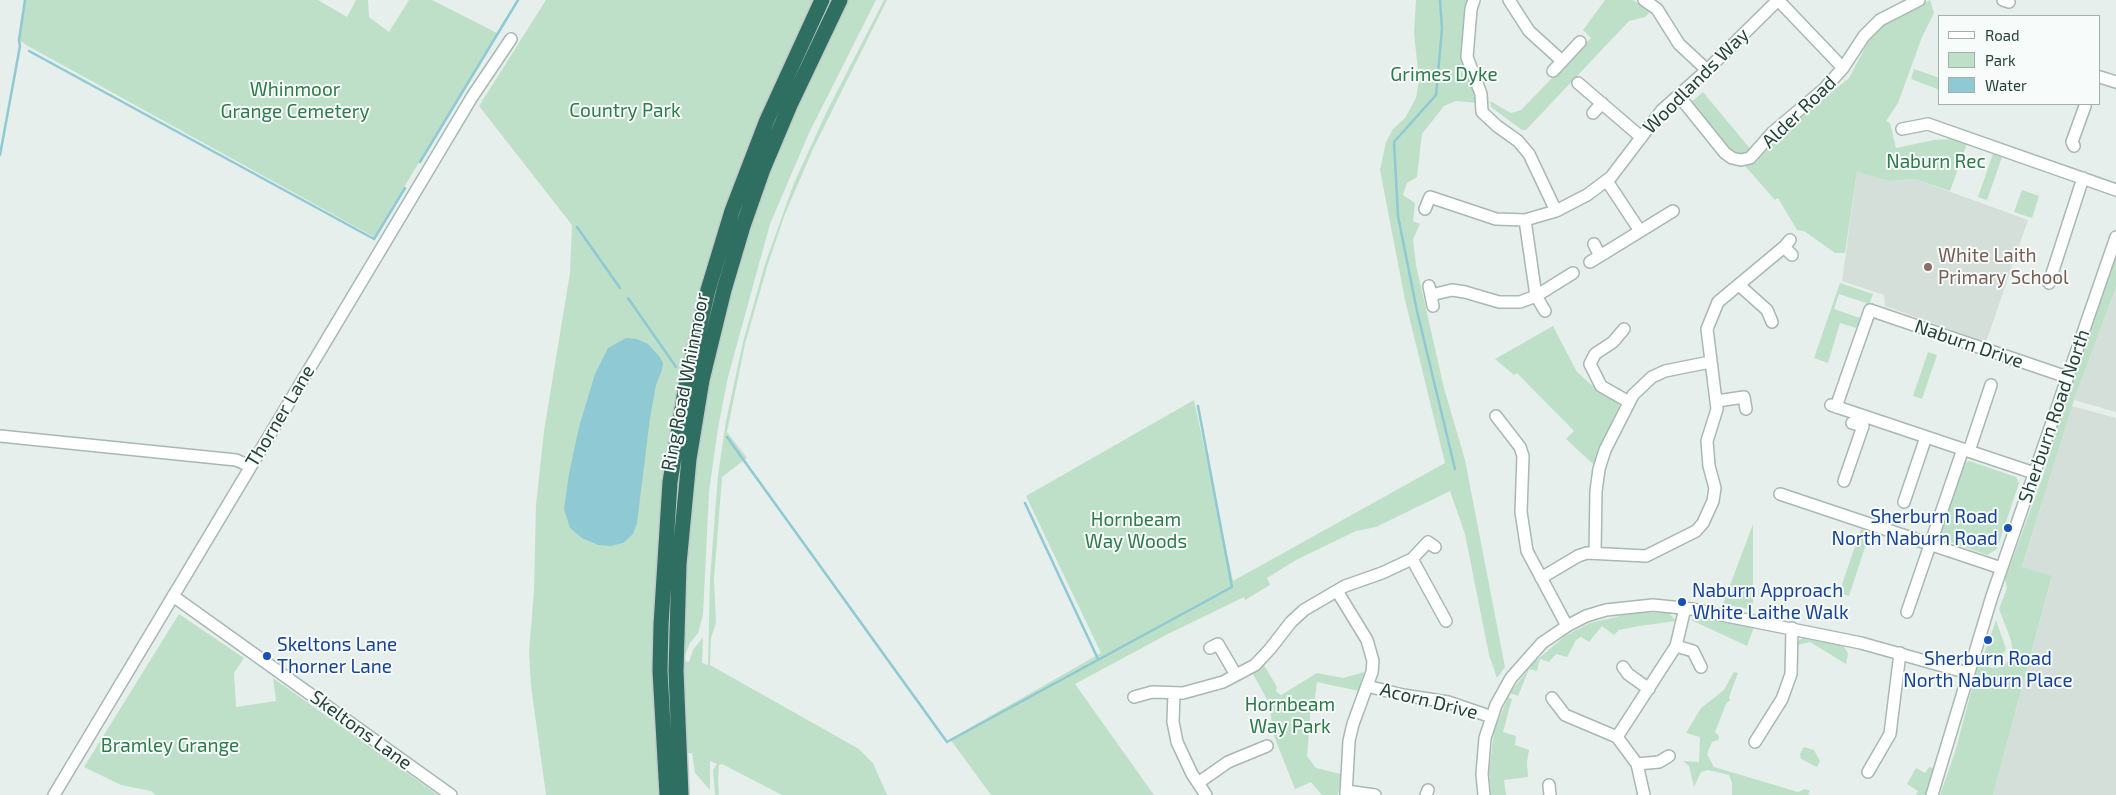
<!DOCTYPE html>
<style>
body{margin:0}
#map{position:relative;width:2116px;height:795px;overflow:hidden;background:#e6efeb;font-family:"Exo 2",sans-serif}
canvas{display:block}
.legend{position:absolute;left:1938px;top:15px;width:162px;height:90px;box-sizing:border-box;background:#f7fbf9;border:1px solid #a3b1ad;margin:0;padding:6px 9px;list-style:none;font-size:15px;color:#24423a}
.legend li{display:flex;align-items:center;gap:10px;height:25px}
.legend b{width:25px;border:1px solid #a3b1ad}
</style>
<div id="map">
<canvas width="2116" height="795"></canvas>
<ul class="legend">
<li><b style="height:6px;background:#fff"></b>Road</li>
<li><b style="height:14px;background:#bfe0c8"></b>Park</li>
<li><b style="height:14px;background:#8ec9d4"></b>Water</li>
</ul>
</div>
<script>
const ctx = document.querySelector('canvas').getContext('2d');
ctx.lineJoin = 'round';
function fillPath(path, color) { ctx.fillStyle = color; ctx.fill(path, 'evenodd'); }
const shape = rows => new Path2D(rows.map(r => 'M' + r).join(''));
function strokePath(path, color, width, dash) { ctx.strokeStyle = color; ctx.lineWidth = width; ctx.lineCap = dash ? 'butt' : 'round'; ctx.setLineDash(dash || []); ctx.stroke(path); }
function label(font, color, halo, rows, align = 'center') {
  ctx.font = font + ' "Exo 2",sans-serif'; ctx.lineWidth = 4; ctx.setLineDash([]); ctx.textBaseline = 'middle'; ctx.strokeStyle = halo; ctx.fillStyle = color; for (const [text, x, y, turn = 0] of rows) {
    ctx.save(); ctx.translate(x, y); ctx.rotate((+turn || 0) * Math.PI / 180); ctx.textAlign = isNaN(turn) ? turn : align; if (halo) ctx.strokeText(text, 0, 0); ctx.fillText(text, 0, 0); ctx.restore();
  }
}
fillPath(shape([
 [1857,172,1889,181,1915,179,2028,220,1986,342,1885,306,1884,295,1842,281],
 [2116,287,2116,412,2074,400],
 [2072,406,2116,418,2116,795,1993,795,2052,577,2022,568]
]), '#d4dfda');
fillPath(shape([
 [25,0,318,0,347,17,356,0,368,0,369,17,389,32,409,0,432,0,497,33,374,237,28,46,19,40],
 [546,0,814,0,700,302,655,658,682,662,682,604,700,420,730,286,783,135,845,0,876,0,809,133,770,224,728,377,718,428,709,492,703,615,698,633,690,643,683,661,689,662,693,650,703,637,702,663,708,665,710,579,718,475,726,421,743,342,765,264,794,183,827,111,884,0,887,0,813,149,785,214,767,267,745,344,727,432,747,458,722,477,714,579,716,623,711,638,710,665,859,749,873,763,887,795,782,795,722,764,719,765,718,780,719,795,715,795,713,770,717,764,710,761,710,790,695,773,692,753,658,755,661,795,546,795,531,686,529,652,534,590,536,505,544,431,570,273,572,225,479,106],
 [1416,0,1469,0,1466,9,1478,103,1456,101,1444,106,1422,134,1417,177,1407,183,1403,195,1415,203,1413,221,1420,224,1413,239,1416,265,1444,388,1465,460,1505,667,1497,678,1489,655,1465,534,1450,491,1376,527,1356,531,1296,560,1267,578,1270,585,1245,600,1244,597,1166,635,1075,684,1154,795,991,795,950,739,1101,653,1026,496,1194,400,1233,581,1445,463,1405,300,1380,170,1386,142,1393,129,1405,118,1416,98,1419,80,1414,33],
 [1605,0,1633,0,1650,12,1645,17,1629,21,1526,130,1522,130,1491,107,1490,101,1511,113,1521,110,1591,38,1583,30],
 [1930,0,1934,13,1922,37,1898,103,1886,121,1890,123,1896,148,1934,140,1969,138,1950,191,1915,179,1889,181,1857,172,1845,253,1835,253,1804,231,1797,230,1778,198,1775,200,1745,166,1755,163,1783,131,1849,78,1868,42,1881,27],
 [1914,69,1940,78,1940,90,1911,79],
 [1703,92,1752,151,1739,155,1730,151,1690,103],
 [1993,154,2002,157,1987,200,1978,197],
 [2022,190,2039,196,2032,218,2014,212],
 [2116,258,2116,287,2074,400,2022,567,2052,576,1993,795,1940,795,1955,752,1979,662,1987,667,1997,668,2004,665,2013,656,2011,640,1999,609,2007,588,2005,579,2043,476,2063,410],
 [1840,283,1873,294,1867,311,1864,310,1866,303,1839,294,1834,309,1860,318,1856,328,1840,323,1828,363,1814,358],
 [1553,326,1577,372,1602,394,1620,404,1593,464,1566,439,1574,431,1517,373,1514,375,1495,359],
 [1928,352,1937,355,1922,399,1913,396],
 [1969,461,2016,477,2019,483,1997,549,1987,555,1942,539,1941,534,1963,464],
 [1753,524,1753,610,1723,604],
 [1861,529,1870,532,1849,596,1839,593],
 [1637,612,1669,613,1676,621,1639,626,1619,630,1614,635,1602,626,1589,642,1581,637,1576,640,1567,657,1556,654,1549,662,1540,659,1537,671,1529,669,1518,696,1510,693,1532,664,1565,636,1590,623],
 [179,614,244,658,234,673,236,707,276,701,273,678,438,795,156,795,151,791,121,785,84,767],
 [1702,616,1754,627,1747,646,1691,620],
 [1996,620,2006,649,2001,657,1993,659,1984,654],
 [1803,638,1844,646,1848,654,1846,664,1810,642,1797,645,1798,641],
 [1264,665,1277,687,1276,691,1281,695,1317,673,1343,678,1364,672,1359,691,1317,682,1314,704,1311,704,1307,756,1316,768,1341,774,1338,795,1322,795,1311,782,1295,789,1274,736,1269,703,1253,674],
 [1734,672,1738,673,1729,697,1730,700,1726,704,1715,732,1719,736,1718,740,1712,742,1707,754,1714,767,1798,792,1805,789,1810,791,1808,794,1811,795,1732,795,1732,783,1729,775,1708,770,1701,772,1694,787,1689,766,1683,761,1699,762,1700,737,1686,733,1701,708,1724,690],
 [1508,697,1512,699,1503,732,1516,736,1515,745,1529,750,1527,762,1528,777,1504,780,1506,795,1491,795,1489,772,1494,731],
 [1804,747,1814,750,1820,761,1817,767,1801,759,1800,754],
 [1929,767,1936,769,1926,795,1916,795,1918,791,1907,784,1916,768,1925,773]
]), '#bfe0c8');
fillPath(shape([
 [626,338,637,339,648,344,659,356,663,363,662,370,656,385,650,418,637,523,633,534,623,543,611,546,598,545,582,538,570,528,564,509,569,474,579,427,595,374,608,348]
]), '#8ec9d4');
strokePath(shape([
 [1440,0,1442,29,1436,95,1394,142,1398,216,1417,311,1455,469],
 [29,51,374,239,405,188],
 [0,155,20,46,19,40,25,0],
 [420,162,518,0],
 [577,227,620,288],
 [628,298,676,367],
 [727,437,947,742,1232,587,1198,406],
 [1025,503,1098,659]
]), '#8ec9d4', 2.5);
const minor = shape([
 [1474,0,1471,9,1467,57,1481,94,1482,112,1497,126,1518,141,1529,154,1556,211],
 [1509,0,1529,31,1562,61],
 [1644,0,1657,9,1679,44,1707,70],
 [2003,0,2009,2],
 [1553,71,1580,42],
 [2100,77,2116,82],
 [1578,83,1641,137],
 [1679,96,1725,153,1732,158,1741,160,1750,158,1773,132,1824,89,1843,68,1864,36,1880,20,1919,0],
 [1593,113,1602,103],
 [1902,129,1928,124,2116,190],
 [2074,146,2072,142,2085,106],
 [1607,181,1640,231],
 [1425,209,1430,197,1496,219,1525,220,1556,211,1587,195,1611,177,1662,110,1707,70,1778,0,1843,68],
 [1790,240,1784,247,1792,255],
 [1594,244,1600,256],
 [1590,262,1673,211],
 [2049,283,2083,178],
 [1739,285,1767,310,1772,322],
 [1429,286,1433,306],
 [1431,295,1452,290,1465,292,1499,302,1520,302,1536,296,1525,220],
 [1545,311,1536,296,1573,273],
 [1624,329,1613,342,1595,354,1590,364,1601,386,1629,402],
 [1845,381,1870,310,2067,377],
 [1717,401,1744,397,1746,409],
 [1831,405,2034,473],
 [1836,407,1844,384],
 [1496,416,1520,447,1523,456,1521,512,1527,551,1567,626],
 [0,436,236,460,250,466],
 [1969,451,1991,385],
 [1844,481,1863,426,1852,423],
 [1780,494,2001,568],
 [1904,502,1926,437],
 [1595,553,1596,491,1599,469,1605,450,1633,395,1652,377,1665,371,1710,362],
 [1412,559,1446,621],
 [1541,578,1578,556,1587,553,1646,556,1696,531,1703,523,1713,501,1715,488,1709,466,1707,441,1717,409,1707,329,1718,302,1784,247],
 [1337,591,1367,640,1373,661,1372,672,1353,724,1349,741,1346,795],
 [173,596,451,795],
 [1907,612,1963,449],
 [1676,646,1693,651,1701,667],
 [1210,648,1218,644,1236,675],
 [1623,667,1628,674,1649,689],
 [1367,686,1403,695,1448,702,1492,717],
 [1174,693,1173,722,1177,742,1192,774,1206,795],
 [1134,697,1152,692,1183,693,1223,682,1255,665,1270,649,1291,622,1304,610,1345,586,1382,573,1412,559,1428,542,1435,547],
 [1552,698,1565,715,1617,737,1637,764,1644,795],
 [1617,737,1676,646,1685,608],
 [1755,742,1782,699,1791,674,1792,628],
 [1637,764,1659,762,1669,756],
 [1868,772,1890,734,1900,653],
 [1198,783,1228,762,1267,746],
 [1549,785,1550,795],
 [1346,791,1375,795],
 [54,795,423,179,472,97,511,39],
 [1426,795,1428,790],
 [1484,795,1482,774,1485,738,1496,705,1511,678,1542,643,1567,626,1586,616,1606,610,1653,605,1692,609,1861,643,1968,673],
 [1932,795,1992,596,2116,237]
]);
const highway = shape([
 [667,795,660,671,661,625,670,482,686,385,708,290,732,211,767,120,822,0],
 [681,795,676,671,679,564,689,459,702,380,724,290,743,226,763,169,790,105,840,0]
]);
strokePath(minor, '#a8b8b2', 14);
strokePath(highway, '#c2cac8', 18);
strokePath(minor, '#fff', 11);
strokePath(highway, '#2f6f62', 15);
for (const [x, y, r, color] of [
 [1928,267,5,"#8d6e63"],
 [2008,528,5,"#1a4fb4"],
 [1682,602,5,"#1a4fb4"],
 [1988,640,5,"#1a4fb4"],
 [267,656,5,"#1a4fb4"]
]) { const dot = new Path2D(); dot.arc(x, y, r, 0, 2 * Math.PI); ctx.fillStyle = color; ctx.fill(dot); strokePath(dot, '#f7fbf9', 2); }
label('19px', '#2d7a4b', '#f7fbf9', [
 ["Grimes Dyke",1444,75],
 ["Whinmoor",295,90],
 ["Grange Cemetery",295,112],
 ["Country Park",625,111],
 ["Naburn Rec",1936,162],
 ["Hornbeam",1136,520],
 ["Way Woods",1136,542],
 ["Hornbeam",1290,705],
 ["Way Park",1290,727],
 ["Bramley Grange",170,746]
]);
label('19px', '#24423a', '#f7fbf9', [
 ["Woodlands Way",1696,81,-45],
 ["Alder Road",1799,112,-44],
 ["Naburn Drive",1969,344,19],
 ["Ring Road Whinmoor",685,382,-79],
 ["Thorner Lane",280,416,-59],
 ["Sherburn Road North",2054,416,-71],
 ["Acorn Drive",1429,701,14],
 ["Skeltons Lane",361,730,36]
]);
label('19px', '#785e54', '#f7fbf9', [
 ["White Laith",1938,256],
 ["Primary School",1938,278]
], 'left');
label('19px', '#164399', '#f7fbf9', [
 ["Sherburn Road",1998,517,"right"],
 ["North Naburn Road",1998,539,"right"],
 ["Naburn Approach",1692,591],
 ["White Laithe Walk",1692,613],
 ["Skeltons Lane",277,645],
 ["Thorner Lane",277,667],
 ["Sherburn Road",1988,659,"center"],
 ["North Naburn Place",1988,681,"center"]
], 'left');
</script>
